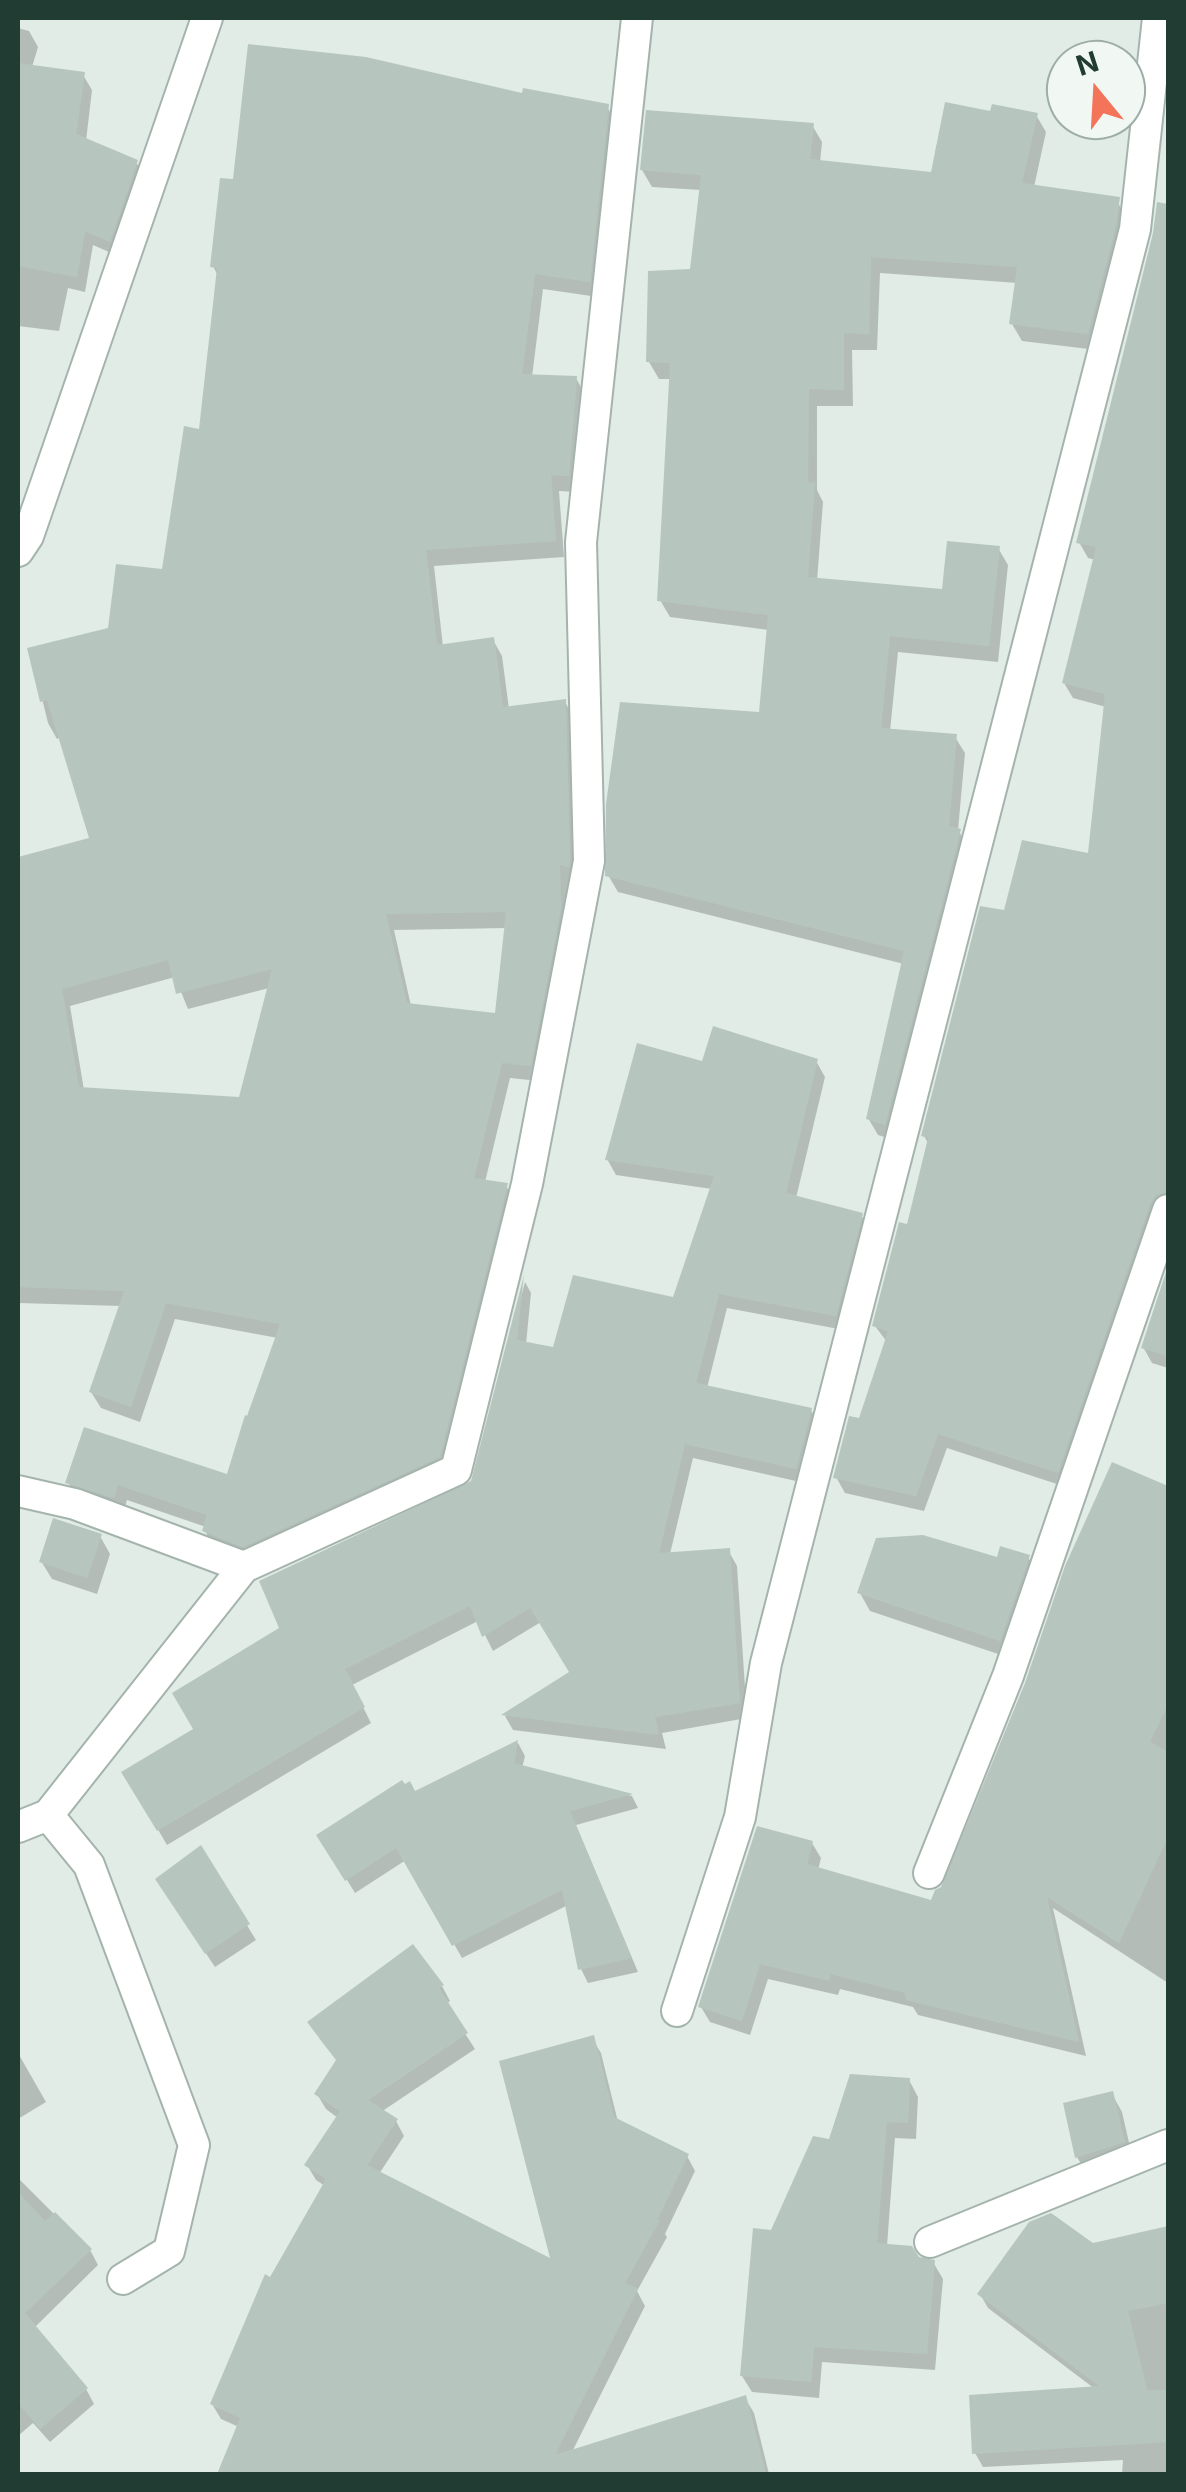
<!DOCTYPE html>
<style>
body{margin:0}
#map{position:relative;width:1186px;height:2492px;overflow:hidden;background:#e1ece6;font-family:Inter,sans-serif}
canvas{display:block}
.frame{position:absolute;inset:0;border:20px solid #213c33;pointer-events:none}
.north{position:absolute;left:1046px;top:40px;width:100px;height:100px;box-sizing:border-box;background:#f1f8f4;border:2px solid #9eada7;border-radius:50%;rotate:342deg;font-size:28px;font-weight:700;line-height:40px;text-align:center;color:#213c33}
.north::after{content:'';display:block;margin:auto;width:35px;height:45px;background:#f37458;clip-path:polygon(50% 0,100% 100%,50% 72%,0 100%)}
</style>
<div id="map">
<canvas width="1186" height="2492"></canvas>
<div class="frame"></div>
<div class="north">N</div>
</div>
<script>
const ctx = document.querySelector('canvas').getContext('2d');
ctx.lineJoin = 'round';
function fillPath(path, color) { ctx.fillStyle = color; ctx.fill(path, 'evenodd'); }
const shape = rows => new Path2D(rows.map(r => 'M' + r).join(''));
function strokePath(path, color, width, dash) { ctx.strokeStyle = color; ctx.lineWidth = width; ctx.lineCap = dash ? 'butt' : 'round'; ctx.setLineDash(dash || []); ctx.stroke(path); }
fillPath(shape([
 [18,28,29,31,38,47,32,67,83,75,92,90,86,141,136,162,145,178,118,256,93,245,85,292,68,288,59,331,18,326],
 [524,96,607,107,617,123,598,297,543,289,532,377,576,378,585,395,577,492,559,491,564,557,434,566,443,647,493,640,502,656,509,709,565,702,574,718,577,882,568,880,569,926,539,1081,510,1078,485,1182,506,1186,516,1202,448,1473,254,1562,215,1548,205,1531,206,1527,127,1500,123,1514,78,1499,68,1482,229,1478,278,1338,175,1319,140,1422,101,1408,91,1392,122,1306,18,1303,18,859,92,839,61,737,57,739,48,723,30,649,110,630,164,572,201,431,218,276,213,266,235,182],
 [507,928,497,1016,411,1006,394,930],
 [175,977,188,1009,269,988,241,1099,84,1090,70,1006],
 [992,114,1036,115,1046,132,1034,187,1116,199,1125,216,1097,350,1022,341,1012,324,1018,283,880,273,877,350,852,350,853,406,817,406,817,490,823,502,817,581,944,592,998,548,1008,565,998,662,898,652,890,731,955,737,965,753,958,830,969,848,894,1140,878,1135,868,1118,904,964,618,892,608,875,761,715,769,630,670,617,660,600,672,379,659,379,649,362,692,272,701,190,652,187,642,170,812,125,822,142,820,163,934,175,936,146],
 [1149,261,1168,267,1168,1210,1066,1487,947,1448,924,1511,845,1493,836,1477,861,1421,887,1342,875,1326,908,1227,929,1145,924,1136,1006,913,1090,856,1106,707,1073,698,1064,683,1096,560,1088,558,1079,542],
 [816,1061,825,1077,796,1198,861,1215,870,1230,844,1330,727,1308,707,1388,811,1410,819,1426,805,1483,693,1458,670,1554,728,1550,737,1566,747,1718,662,1733,666,1749,513,1730,505,1716,572,1673,541,1622,493,1651,478,1621,352,1685,371,1723,167,1845,125,1773,196,1730,282,1629,473,1483,525,1282,531,1293,526,1344,555,1350,675,1300,712,1189,616,1175,607,1159,704,1064],
 [1168,1274,1168,1368,1152,1363,1143,1347],
 [1168,1484,1168,1983,1053,1908,1086,2056,918,2015,913,2007,840,1989,838,1995,768,1979,750,2035,710,2022,701,2007,812,1843,821,1858,818,1870,932,1903,948,1882],
 [100,1536,110,1554,97,1594,52,1579,41,1561],
 [1028,1557,1038,1575,1010,1658,870,1611,860,1593,998,1560],
 [518,1743,525,1756,522,1768,632,1796,638,1808,576,1825,638,1972,588,1983,581,1969,568,1905,462,1958,406,1860,355,1893,320,1836,414,1794],
 [200,1849,256,1940,215,1967,167,1895],
 [442,1986,450,2001,446,2004,475,2049,381,2112,396,2121,404,2136,379,2174,554,2263,592,2038,601,2053,618,2122,687,2156,695,2171,665,2234,667,2237,637,2291,645,2306,572,2452,745,2398,754,2413,769,2474,220,2474,239,2427,221,2419,212,2404,271,2280,325,2186,316,2180,307,2165,338,2118,326,2109,317,2094,338,2062,319,2038],
 [18,2053,46,2102,18,2119],
 [909,2080,918,2097,916,2139,895,2138,887,2246,918,2260,933,2262,943,2279,935,2370,822,2362,819,2398,752,2392,742,2376,773,2233,831,2142],
 [1112,2094,1122,2112,1133,2160,1087,2174,1077,2157],
 [18,2178,90,2250,98,2265,34,2328,86,2389,94,2404,50,2442,33,2423,18,2436],
 [1168,2228,1168,2474,1122,2474,1123,2460,983,2467,975,2453,1095,2389,988,2308,980,2294,1093,2246]
]), '#0003');
fillPath(shape([
 [248,44,366,57,522,93,523,88,609,104,590,282,535,274,522,374,577,376,569,476,551,475,556,541,426,550,437,645,494,637,503,707,566,699,570,859,569,867,560,865,561,908,531,1066,502,1063,474,1178,508,1183,440,1457,243,1547,202,1531,207,1515,118,1485,114,1498,65,1483,84,1427,227,1474,245,1415,247,1416,280,1324,166,1303,131,1407,89,1392,124,1291,18,1287,18,857,89,838,47,700,40,702,27,648,108,628,116,564,162,569,184,426,199,429,217,268,210,267,220,178,233,179],
 [506,912,495,1013,407,1003,386,914],
 [168,960,176,994,272,969,239,1097,79,1087,62,989],
 [18,63,85,72,76,134,138,160,110,242,85,231,77,277,18,266],
 [945,102,990,111,992,104,1038,113,1022,183,1120,197,1116,226,1088,334,1009,324,1017,267,871,257,869,334,844,333,844,390,809,389,808,482,815,483,808,577,942,589,947,541,1000,546,989,646,890,636,881,728,957,734,949,826,961,829,885,1125,866,1119,904,951,605,876,606,804,620,702,759,712,768,615,657,601,670,363,646,362,648,271,690,269,701,175,640,170,646,110,814,123,810,159,931,172],
 [1157,202,1168,204,1168,1192,1156,1195,1150,1204,1058,1473,938,1434,916,1496,833,1478,849,1416,859,1418,888,1331,872,1326,899,1222,907,1224,928,1138,921,1136,980,906,1004,910,1022,840,1088,853,1105,694,1062,683,1096,547,1076,543,1153,233],
 [713,1026,818,1059,786,1193,863,1213,836,1316,719,1294,696,1383,812,1408,796,1469,685,1444,659,1553,730,1548,740,1703,655,1717,659,1735,501,1715,569,1672,530,1608,482,1637,470,1606,345,1669,365,1707,157,1831,121,1772,193,1729,172,1693,279,1628,259,1581,471,1481,524,1275,517,1340,553,1347,573,1275,673,1297,714,1176,605,1160,637,1043,702,1061],
 [1168,1266,1168,1356,1141,1348],
 [1112,1462,1168,1486,1168,1704,1150,1742,1168,1752,1168,1837,1119,1943,1047,1897,1079,2042,906,2000,905,1993,831,1974,829,1981,760,1964,742,2021,698,2007,757,1826,813,1841,807,1864,931,1900,935,1890,941,1887,1025,1683,1065,1566],
 [53,1518,102,1534,87,1578,39,1562],
 [923,1535,997,1557,1000,1546,1030,1555,1000,1641,857,1593,876,1538],
 [518,1740,514,1763,633,1794,570,1811,632,1958,578,1970,562,1890,452,1946,396,1848,345,1881,316,1835,402,1780,405,1784,410,1781,415,1791],
 [201,1845,250,1924,205,1954,155,1879],
 [413,1944,444,1985,439,1988,468,2033,368,2100,398,2119,367,2165,550,2258,499,2061,594,2035,614,2117,689,2154,657,2220,660,2220,625,2283,638,2289,555,2455,746,2395,766,2474,217,2474,240,2418,210,2404,265,2274,270,2277,326,2179,304,2165,340,2111,314,2094,336,2060,307,2022],
 [850,2074,910,2078,908,2123,887,2122,877,2243,912,2246,919,2257,935,2260,927,2354,814,2347,811,2382,740,2376,753,2228,771,2230,813,2136,829,2139],
 [1113,2091,1125,2142,1075,2158,1063,2103],
 [18,2192,45,2221,55,2212,92,2249,25,2313,88,2388,40,2429,18,2403],
 [1051,2213,1093,2243,1168,2226,1168,2303,1128,2311,1147,2390,1168,2390,1168,2442,972,2454,969,2395,1099,2386,977,2294,1029,2222]
]), '#b6c6bf');
const minor = shape([
 [18,551,28,536,207,18],
 [18,1491,75,1504,244,1567],
 [48,1815,89,1865,194,2145,169,2251,123,2279],
 [18,1827,48,1815,244,1567,456,1470,527,1184,589,861,581,542,637,18],
 [929,1873,1008,1676,1168,1210],
 [677,2011,740,1817,766,1663,1135,229,1158,18],
 [930,2242,1168,2145]
]);
strokePath(minor, '#a4b4ad', 34);
strokePath(minor, '#fff', 30);
</script>
